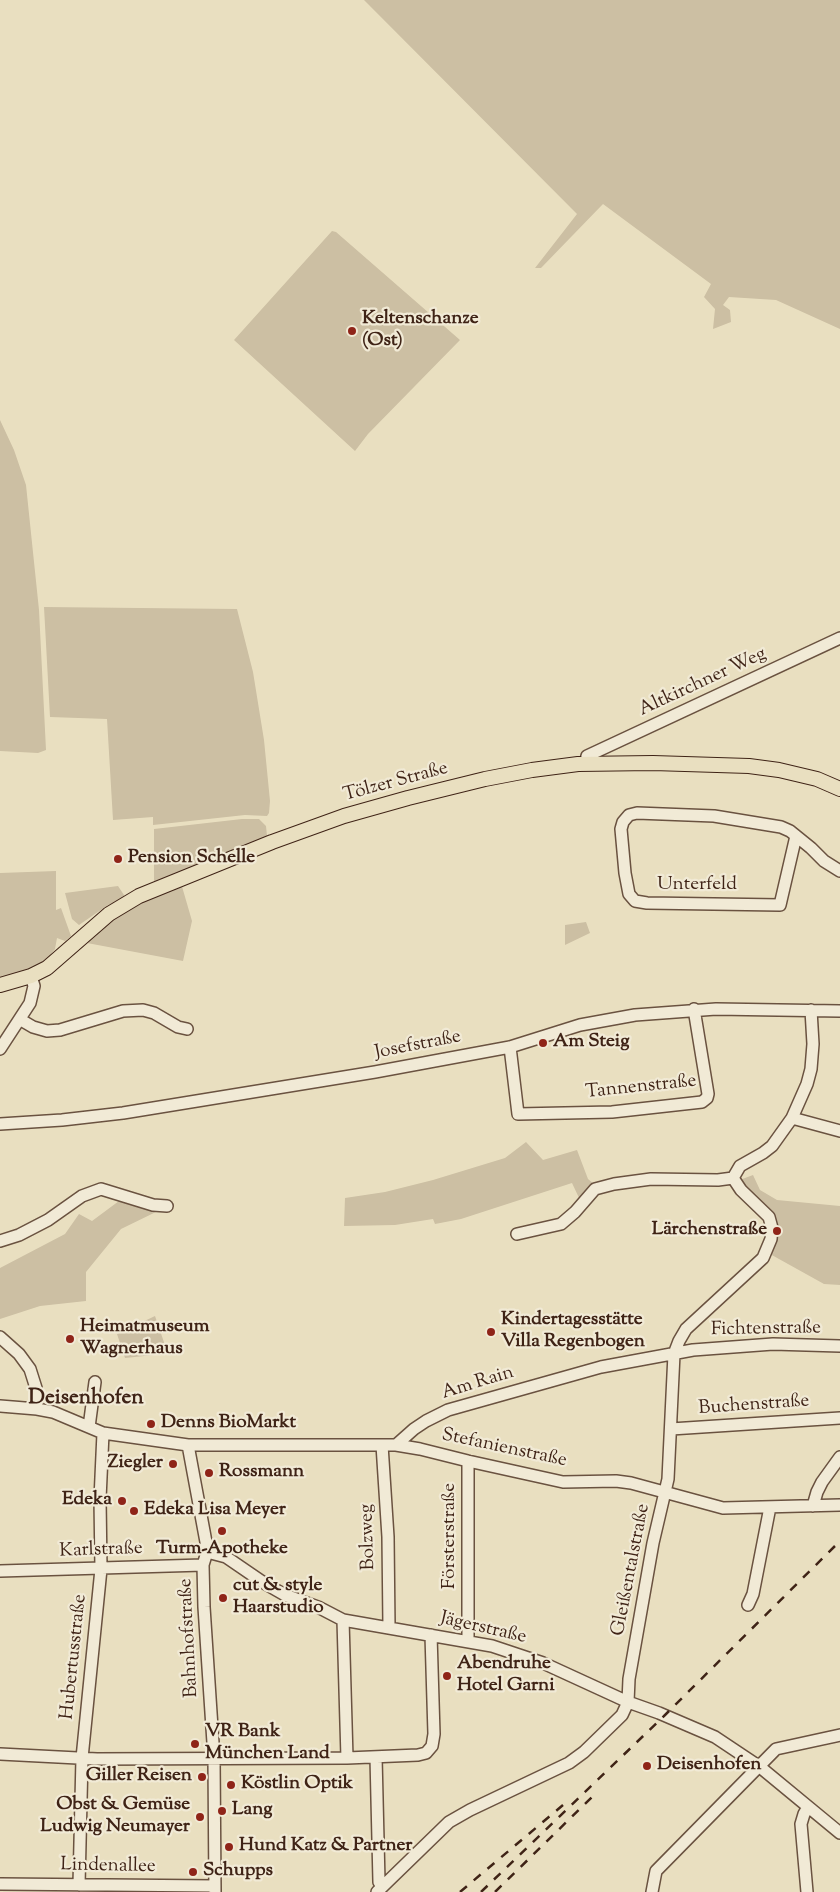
<!DOCTYPE html>
<meta charset="utf-8">
<style>
body{margin:0}
canvas{display:block;background:#e9dfc0}
</style>
<canvas width="840" height="1892"></canvas>
<script>
const ctx = document.querySelector('canvas').getContext('2d');
ctx.lineJoin = 'round';
function fillPath(path, color) { ctx.fillStyle = color; ctx.fill(path, 'evenodd'); }
const shape = rows => new Path2D(rows.map(r => 'M' + r).join(''));
function strokePath(path, color, width, dash) { ctx.strokeStyle = color; ctx.lineWidth = width; ctx.lineCap = dash ? 'butt' : 'round'; ctx.setLineDash(dash || []); ctx.stroke(path); }
function label(font, color, halo, rows, align = 'center') {
  ctx.font = font + ' "Sorts Mill Goudy",serif'; ctx.lineWidth = 4.5; ctx.setLineDash([]); ctx.textBaseline = 'middle'; ctx.strokeStyle = halo; ctx.fillStyle = color; for (const [text, x, y, turn = 0] of rows) {
    ctx.save(); ctx.translate(x, y); ctx.rotate((+turn || 0) * Math.PI / 180); ctx.textAlign = isNaN(turn) ? turn : align; if (halo) ctx.strokeText(text, 0, 0); ctx.fillText(text, 0, 0); ctx.restore();
  }
}
fillPath(shape([
 [364,0,840,0,840,329,776,300,729,297,723,305,730,310,731,322,713,329,715,309,704,297,711,284,603,204,541,268,535,268,577,214],
 [332,231,336,232,460,340,368,434,355,451,234,340],
 [0,420,14,450,26,485,39,610,46,750,38,753,0,751],
 [44,607,237,609,253,672,264,740,270,801,269,813,267,816,245,815,153,825,153,817,113,820,107,719,50,717],
 [242,819,259,819,266,826,267,836,264,842,154,886,154,829],
 [56,871,56,910,61,908,71,936,65,941,57,938,55,949,46,960,35,968,0,979,0,873],
 [181,883,192,921,183,961,87,943,128,906],
 [118,886,126,898,108,905,79,925,72,919,65,893],
 [586,922,590,933,565,945,565,925],
 [526,1142,543,1160,577,1150,588,1179,594,1184,580,1200,572,1183,461,1219,435,1224,433,1219,395,1225,344,1226,345,1198,385,1192,433,1180,505,1158],
 [753,1175,760,1190,777,1200,840,1206,840,1285,824,1284,770,1254,775,1227,737,1181],
 [123,1198,160,1210,121,1229,86,1272,86,1301,40,1306,0,1319,0,1268,65,1234,79,1214,92,1221],
 [155,1316,167,1351,154,1355,125,1358,117,1334]
]), '#ccbfa3');
const minor = shape([
 [586,764,587,756,840,638],
 [796,836,780,905,647,903,635,901,629,894,625,873,621,829,623,822,629,815,637,813,714,816,781,827,790,831,811,848,824,861,840,871],
 [21,1020,33,1027,47,1031,60,1030,123,1011,143,1010,154,1013,178,1027,187,1029],
 [510,1047,518,1114,612,1112,702,1102,707,1098,708,1094,694,1009],
 [0,1049,30,1003,34,986,31,976],
 [792,1118,840,1131],
 [0,1124,62,1120,123,1113,375,1072,510,1047,580,1025,635,1015,716,1009,840,1011],
 [733,1178,740,1166,763,1153,772,1146,792,1118,807,1084,811,1069,813,1044,811,1010],
 [517,1234,561,1224,575,1212,595,1189,614,1184,651,1179,718,1180,733,1178],
 [0,1241,19,1235,48,1220,82,1196,101,1189,153,1205,167,1206],
 [0,1337,19,1354,30,1369,36,1388,37,1409],
 [0,1406,37,1409,53,1412,103,1433,188,1445,396,1445,420,1449,468,1461,563,1482,616,1481,631,1483,723,1508,840,1505],
 [89,1427,95,1382],
 [671,1429,840,1418],
 [188,1445,206,1542,207,1552,203,1565,204,1607,214,1758,215,1892],
 [382,1445,388,1537,389,1627],
 [396,1445,414,1429,426,1421,448,1410,601,1367,693,1350,773,1344,840,1346],
 [813,1506,817,1492,822,1482,840,1457],
 [207,1552,226,1557,264,1583,285,1595,318,1607,343,1620,492,1646,543,1663,628,1702,659,1713,715,1737,760,1767,840,1833],
 [0,1571,203,1565],
 [748,1605,753,1594,770,1507],
 [343,1620,347,1758],
 [468,1641,468,1461],
 [0,1754,97,1759,347,1758,418,1755,426,1753,432,1746,434,1734,431,1635],
 [376,1757,379,1882,382,1887],
 [0,1884,215,1886],
 [79,1885,82,1758,101,1569,100,1499,103,1433],
 [377,1892,449,1822,470,1810,569,1763,584,1752,622,1715,628,1702,629,1679,653,1543,668,1479,674,1354,679,1341,686,1329,763,1258,771,1239,772,1228,769,1217,741,1190,733,1178],
 [652,1892,656,1871,776,1749,840,1735],
 [807,1892,801,1824,804,1814,808,1807]
]);
const major = shape([
 [0,985,31,976,47,968,109,914,139,896,272,842,344,816,408,798,485,779,532,770,578,764,653,763,749,766,779,770,817,779,840,789]
]);
strokePath(minor, '#6a5240', 14);
strokePath(major, '#3f2316', 16);
strokePath(minor, '#f1ead6', 11);
strokePath(major, '#e9dfc0', 14);
strokePath(shape([
 [460,1892,563,1805],
 [481,1892,665,1715,840,1541],
 [495,1892,593,1796]
]), '#3f2316', 2.5, [9, 9]);
for (const [x, y, r, color] of [
 [352,331,5,"#8f2418"],
 [118,859,5,"#8f2418"],
 [543,1043,5,"#8f2418"],
 [777,1231,5,"#8f2418"],
 [491,1332,5,"#8f2418"],
 [70,1339,5,"#8f2418"],
 [151,1424,5,"#8f2418"],
 [173,1464,5,"#8f2418"],
 [209,1473,5,"#8f2418"],
 [122,1501,5,"#8f2418"],
 [134,1511,5,"#8f2418"],
 [222,1531,5,"#8f2418"],
 [223,1598,5,"#8f2418"],
 [447,1676,5,"#8f2418"],
 [195,1744,5,"#8f2418"],
 [647,1766,5,"#8f2418"],
 [202,1777,5,"#8f2418"],
 [231,1785,5,"#8f2418"],
 [222,1811,5,"#8f2418"],
 [200,1817,5,"#8f2418"],
 [229,1847,5,"#8f2418"],
 [193,1872,5,"#8f2418"]
]) { const dot = new Path2D(); dot.arc(x, y, r, 0, 2 * Math.PI); ctx.fillStyle = color; ctx.fill(dot); strokePath(dot, '#f1ead6', 2); }
label('bold 19px', '#3f2316', '#f1ead6', [
 ["Keltenschanze",362,320],
 ["(Ost)",362,342],
 ["Pension Schelle",128,859],
 ["Am Steig",553,1043],
 ["Lärchenstraße",767,1231,"right"],
 ["Kindertagesstätte",501,1321],
 ["Villa Regenbogen",501,1343],
 ["Heimatmuseum",80,1328],
 ["Wagnerhaus",80,1350],
 ["Denns BioMarkt",161,1424],
 ["Ziegler",163,1464,"right"],
 ["Rossmann",219,1473],
 ["Edeka",112,1501,"right"],
 ["Edeka Lisa Meyer",144,1511],
 ["Turm-Apotheke",222,1550,"center"],
 ["cut & style",233,1587],
 ["Haarstudio",233,1609],
 ["Abendruhe",457,1665],
 ["Hotel Garni",457,1687],
 ["VR Bank",205,1733],
 ["München Land",205,1755],
 ["Deisenhofen",657,1766],
 ["Giller Reisen",192,1777,"right"],
 ["Köstlin Optik",241,1785],
 ["Obst & Gemüse",190,1806,"right"],
 ["Ludwig Neumayer",190,1828,"right"],
 ["Lang",232,1811],
 ["Hund Katz & Partner",239,1847],
 ["Schupps",203,1872]
], 'left');
label('19px', '#3f2316', '#f1ead6', [
 ["Altkirchner Weg",703,683,-25],
 ["Tölzer Straße",396,783,-15],
 ["Unterfeld",697,886],
 ["Josefstraße",418,1046,-11],
 ["Tannenstraße",641,1088,-6],
 ["Fichtenstraße",766,1330,-1],
 ["Am Rain",478,1384,-17],
 ["Buchenstraße",754,1406,-4],
 ["Stefanienstraße",504,1449,12],
 ["Försterstraße",451,1536,-90],
 ["Bolzweg",369,1537,-92],
 ["Karlstraße",101,1551,-2],
 ["Gleißentalstraße",632,1570,-79],
 ["Jägerstraße",483,1629,13],
 ["Bahnhofstraße",190,1638,-93],
 ["Hubertusstraße",75,1657,-84],
 ["Lindenallee",108,1867,1]
]);
label('bold 21px', '#3f2316', '#f1ead6', [
 ["Deisenhofen",86,1399]
]);
</script>
